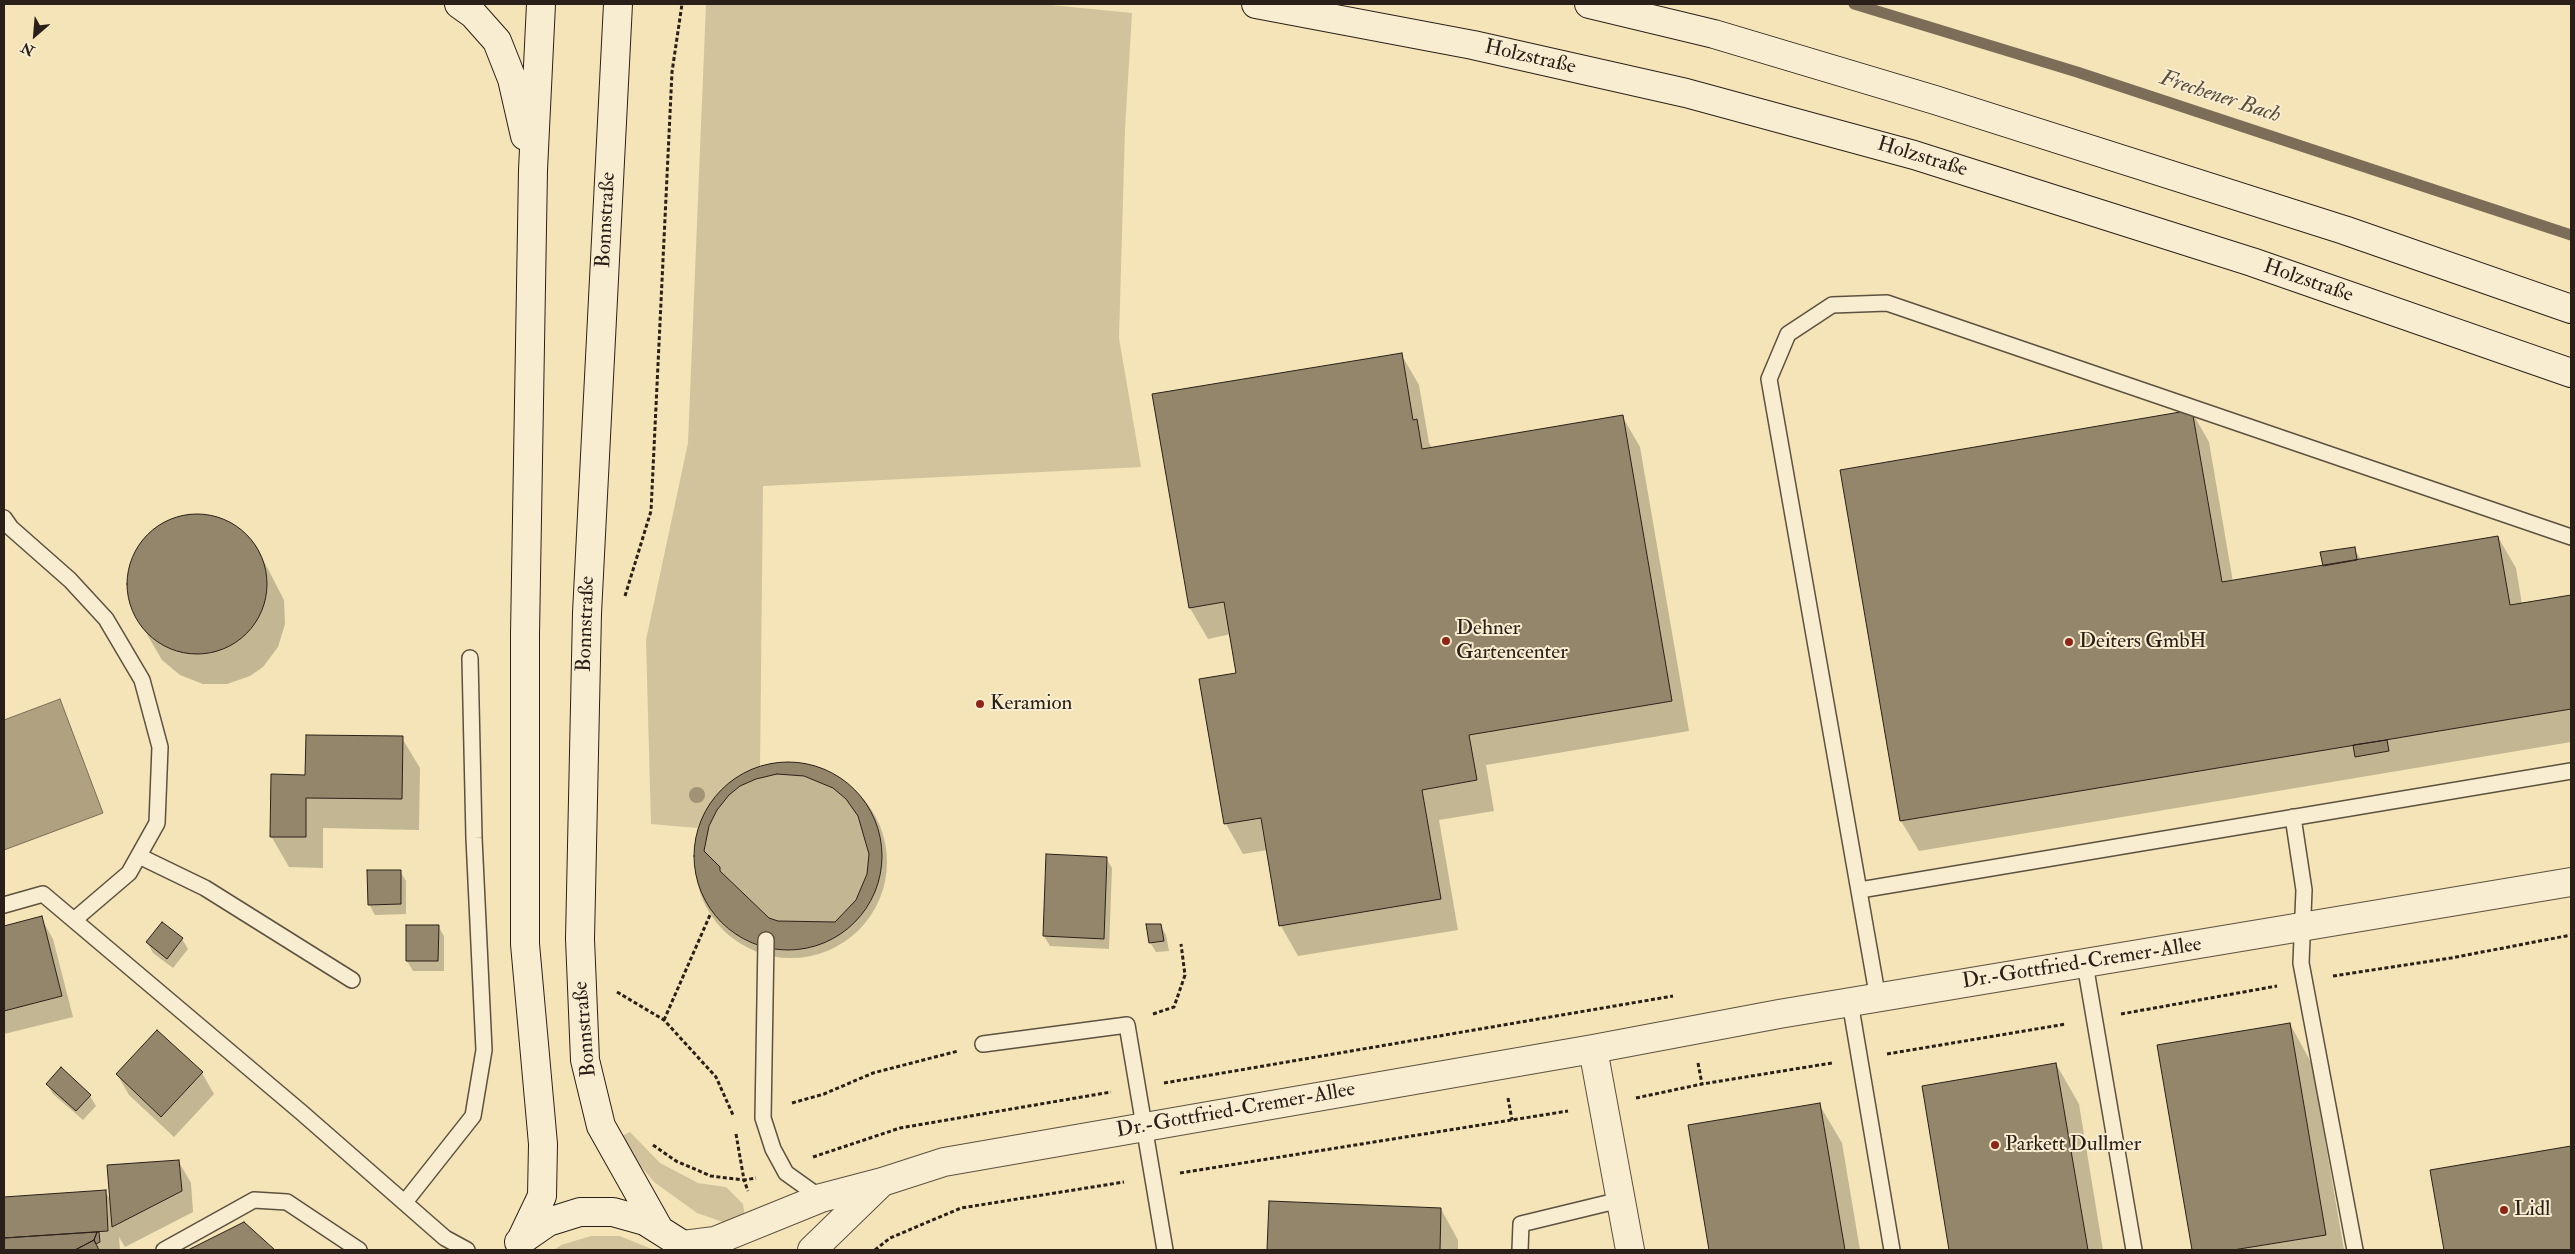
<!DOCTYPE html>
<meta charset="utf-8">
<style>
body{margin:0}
#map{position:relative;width:2575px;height:1254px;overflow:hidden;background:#f4e4b7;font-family:"IM FELL Double Pica",serif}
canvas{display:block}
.frame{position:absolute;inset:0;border:5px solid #2b2019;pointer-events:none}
.north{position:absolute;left:10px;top:10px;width:50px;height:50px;-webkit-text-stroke:4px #f8edd0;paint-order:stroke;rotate:207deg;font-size:14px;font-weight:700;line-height:20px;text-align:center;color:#2b2019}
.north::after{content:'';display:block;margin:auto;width:18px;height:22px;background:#2b2019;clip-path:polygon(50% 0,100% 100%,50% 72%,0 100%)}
</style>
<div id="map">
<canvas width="2575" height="1254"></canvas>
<div class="frame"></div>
<div class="north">N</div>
</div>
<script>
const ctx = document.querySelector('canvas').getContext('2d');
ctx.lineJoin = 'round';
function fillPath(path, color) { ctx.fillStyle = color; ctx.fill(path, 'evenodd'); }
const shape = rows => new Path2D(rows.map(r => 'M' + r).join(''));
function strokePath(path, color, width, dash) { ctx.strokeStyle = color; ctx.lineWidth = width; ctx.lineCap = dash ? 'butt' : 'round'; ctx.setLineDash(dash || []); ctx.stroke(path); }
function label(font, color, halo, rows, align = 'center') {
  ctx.font = font + ' "IM FELL Double Pica",serif'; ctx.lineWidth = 4; ctx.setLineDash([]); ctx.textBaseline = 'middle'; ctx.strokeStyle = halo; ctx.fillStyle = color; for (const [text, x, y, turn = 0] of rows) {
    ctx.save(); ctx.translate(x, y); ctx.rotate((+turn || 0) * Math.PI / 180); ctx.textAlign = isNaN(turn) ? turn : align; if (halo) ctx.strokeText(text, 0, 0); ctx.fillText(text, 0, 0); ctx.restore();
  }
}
fillPath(shape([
 [706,4,1041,4,1132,13,1125,129,1119,338,1141,467,763,486,760,767,739,776,723,788,711,802,697,828,651,824,646,640,688,443],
 [630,1132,660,1163,698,1183,726,1187,743,1204,745,1218,726,1223,697,1213,654,1182,634,1158,622,1136],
 [591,1236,620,1236,654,1250,554,1250,561,1245]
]), '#d2c39c');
const water = shape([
 [60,699,103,813,4,850,4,720,60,699]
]);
fillPath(water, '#b0a181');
strokePath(water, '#7b6d57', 1);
fillPath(shape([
 [1401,354,1419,385,1429,443,1432,448,1622,416,1640,447,1689,731,1486,765,1494,811,1439,820,1458,930,1298,956,1281,926,1268,850,1243,854,1226,824,1237,674,1231,634,1208,639,1190,608,1153,395],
 [2192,412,2209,442,2233,582,2324,566,2354,548,2361,560,2498,537,2516,568,2522,604,2571,596,2571,742,1919,851,1901,821],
 [186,515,218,517,239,528,256,546,284,600,285,624,278,647,263,667,250,676,227,684,203,684,180,675,162,660,131,607,127,583,132,559,144,538,163,523],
 [402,738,420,768,419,830,323,828,323,868,289,867,271,836,306,776],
 '695 862a96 96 0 1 1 192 0a96 96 0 1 1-192 0Z',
 [1106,858,1112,868,1109,949,1050,946,1044,936],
 [400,871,406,881,406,914,375,915,369,904],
 [41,918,53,939,73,1017,4,1034,4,927],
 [1160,925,1166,935,1169,951,1156,952,1150,942],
 [438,926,444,936,444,971,413,971,407,961],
 [182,939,188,949,173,968,153,953,147,942],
 [2290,1024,2312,1064,2344,1250,2194,1250,2159,1046],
 [2056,1064,2079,1104,2103,1250,1951,1250,1924,1087],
 [202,1073,214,1094,174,1137,129,1095,117,1074],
 [47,1084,90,1096,96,1106,83,1120,53,1094],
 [1819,1104,1842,1143,1860,1250,1711,1250,1690,1126],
 [2571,1147,2571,1250,2445,1250,2431,1171],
 [179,1162,191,1183,193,1212,125,1247,119,1237,120,1250,4,1250,4,1198,105,1191,111,1201],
 [1270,1202,1441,1209,1458,1240,1458,1250,1269,1250],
 [244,1223,273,1250,190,1250]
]), '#0003');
strokePath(shape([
 [1854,4,2077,72,2571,235]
]), '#7b6d57', 11);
const building = shape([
 [1402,353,1413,420,1417,419,1422,449,1623,415,1672,701,1469,735,1477,780,1422,790,1441,899,1279,926,1261,818,1224,824,1199,679,1236,673,1224,602,1189,608,1152,394,1402,353],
 [2192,410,2222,582,2498,536,2510,605,2571,595,2571,709,1900,821,1840,470,2192,410],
 '127 584a70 70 0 1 1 140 0a70 70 0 1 1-140 0Z',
 [2355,547,2357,560,2323,566,2320,552,2355,547],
 [306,735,403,736,402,799,306,798,306,837,270,837,271,774,305,775,306,735],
 [2387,740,2389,751,2355,757,2353,745,2387,740],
 '694 856a94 94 0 1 1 188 0a94 94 0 1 1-188 0Z',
 [777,774,804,776,833,788,846,799,858,816,869,854,867,874,856,900,835,922,778,921,769,918,720,871,720,867,704,851,709,826,717,810,729,795,740,786,756,779,777,774],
 [1046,854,1107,857,1104,939,1043,936,1046,854],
 [367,870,401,870,401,904,368,905,367,870],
 [42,916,62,996,4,1011,4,926,42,916],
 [162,922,183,938,167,959,146,942,162,922],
 [1146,924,1161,924,1164,941,1149,943,1146,924],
 [406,925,439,925,438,961,406,961,406,925],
 [2290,1023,2326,1235,2233,1250,2192,1250,2157,1045,2290,1023],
 [157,1030,203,1072,161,1117,116,1074,157,1030],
 [2056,1063,2088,1250,1949,1250,1922,1086,2056,1063],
 [61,1067,91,1095,76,1111,46,1084,61,1067],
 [1820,1103,1845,1250,1709,1250,1688,1125,1820,1103],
 [2571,1146,2571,1250,2444,1250,2430,1170,2571,1146],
 [179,1160,182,1191,112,1227,107,1165,179,1160],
 [106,1190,108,1231,4,1238,4,1197,106,1190],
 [1269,1201,1441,1208,1440,1250,1267,1250,1269,1201],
 [244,1222,275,1250,188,1250,244,1222],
 [97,1232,99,1232,100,1242,96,1244,94,1240,97,1232],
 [97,1232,94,1240,75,1250,4,1250,4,1238,97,1232],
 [94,1240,99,1250,75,1250,94,1240]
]);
fillPath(building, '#94866b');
strokePath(building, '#2b2019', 1);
const service = shape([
 [4,518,11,528,70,580,106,619,142,680,160,747,157,823,129,873,74,920],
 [2293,817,2304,890,2301,963,2355,1250],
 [139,856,205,888,352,980],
 [1860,890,2571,771],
 [4,905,43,894,301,1112,445,1238,467,1250],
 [766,940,763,1118,773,1149,786,1173,821,1198],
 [2085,964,2134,1250],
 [1878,999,1769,379,1788,334,1832,305,1887,303,2571,537],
 [1850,1002,1892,1250],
 [983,1044,1127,1025,1165,1250],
 [405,1202,473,1116,484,1050,474,838,470,658],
 [164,1250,254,1200,287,1202,359,1250],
 [1520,1250,1521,1224,1620,1200]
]);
const minor = shape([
 [1593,1049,1630,1250],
 [683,1245,715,1241,821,1198,882,1182,944,1162,1593,1049,1779,1014,2571,882],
 [812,1250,881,1183]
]);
const secondary = shape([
 [459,4,473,14,497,41,512,79,525,136],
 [618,4,587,613,580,939,585,1060,601,1126,659,1229],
 [1256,4,1473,45,1686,93,1914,155,2252,262,2571,373],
 [1589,4,1714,34,1935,100,2344,230,2571,309],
 [521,1240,542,1196,543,1144,525,944,525,634,533,170,541,4],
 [519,1242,548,1222,580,1212,613,1212,645,1221,683,1245,686,1250]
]);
strokePath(service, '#5d5140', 18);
strokePath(minor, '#5d5140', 30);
strokePath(secondary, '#2b2019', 30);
strokePath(shape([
 [625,596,651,511,672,72,682,4],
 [2333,976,2451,958,2571,935],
 [617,992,664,1020,716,1077,733,1115],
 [1153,1014,1174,1007,1185,975,1181,944],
 [2121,1014,2277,986],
 [664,1020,710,915],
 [1887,1054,2066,1024],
 [1698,1063,1702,1084],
 [1164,1083,1673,996],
 [1508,1098,1512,1120],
 [1636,1098,1702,1084,1832,1063],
 [792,1103,824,1094,873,1073,958,1051],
 [736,1134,744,1180,756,1178],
 [653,1145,676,1161,711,1176,744,1180,748,1191],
 [813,1157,900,1128,1111,1092],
 [1180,1173,1568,1111],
 [875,1250,890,1238,961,1208,1124,1182]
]), '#2b2019', 3, [4, 2.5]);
strokePath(service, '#f8edd0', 15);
strokePath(minor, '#f8edd0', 28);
strokePath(secondary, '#f8edd0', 28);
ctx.fillStyle = '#a19376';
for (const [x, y] of [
 [697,795]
]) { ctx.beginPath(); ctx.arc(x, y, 8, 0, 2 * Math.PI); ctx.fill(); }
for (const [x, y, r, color] of [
 [1446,641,5,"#8f2418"],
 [2069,642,5,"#8f2418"],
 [980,704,5,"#8f2418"],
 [1995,1145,5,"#8f2418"],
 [2504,1210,5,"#8f2418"]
]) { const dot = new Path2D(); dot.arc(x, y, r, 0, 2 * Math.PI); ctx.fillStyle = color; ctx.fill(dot); strokePath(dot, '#f8edd0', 2); }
label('21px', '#2b2019', '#f8edd0', [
 ["Holzstraße",1530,58,13],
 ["Holzstraße",1922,158,17],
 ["Bonnstraße",607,220,-87],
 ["Holzstraße",2308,282,19],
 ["Bonnstraße",587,624,-88],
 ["Dr.-Gottfried-Cremer-Allee",2082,964,-9],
 ["Bonnstraße",586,1029,-95],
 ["Dr.-Gottfried-Cremer-Allee",1236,1111,-10]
]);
label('21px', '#2b2019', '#f8edd0', [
 ["Dehner",1456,629],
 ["Gartencenter",1456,653],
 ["Deiters GmbH",2079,642],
 ["Keramion",990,704],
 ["Parkett Dullmer",2005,1145],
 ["Lidl",2514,1210]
], 'left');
label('italic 22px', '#5a4d3d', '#f8edd0', [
 ["Frechener Bach",2220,98,18]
]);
</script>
